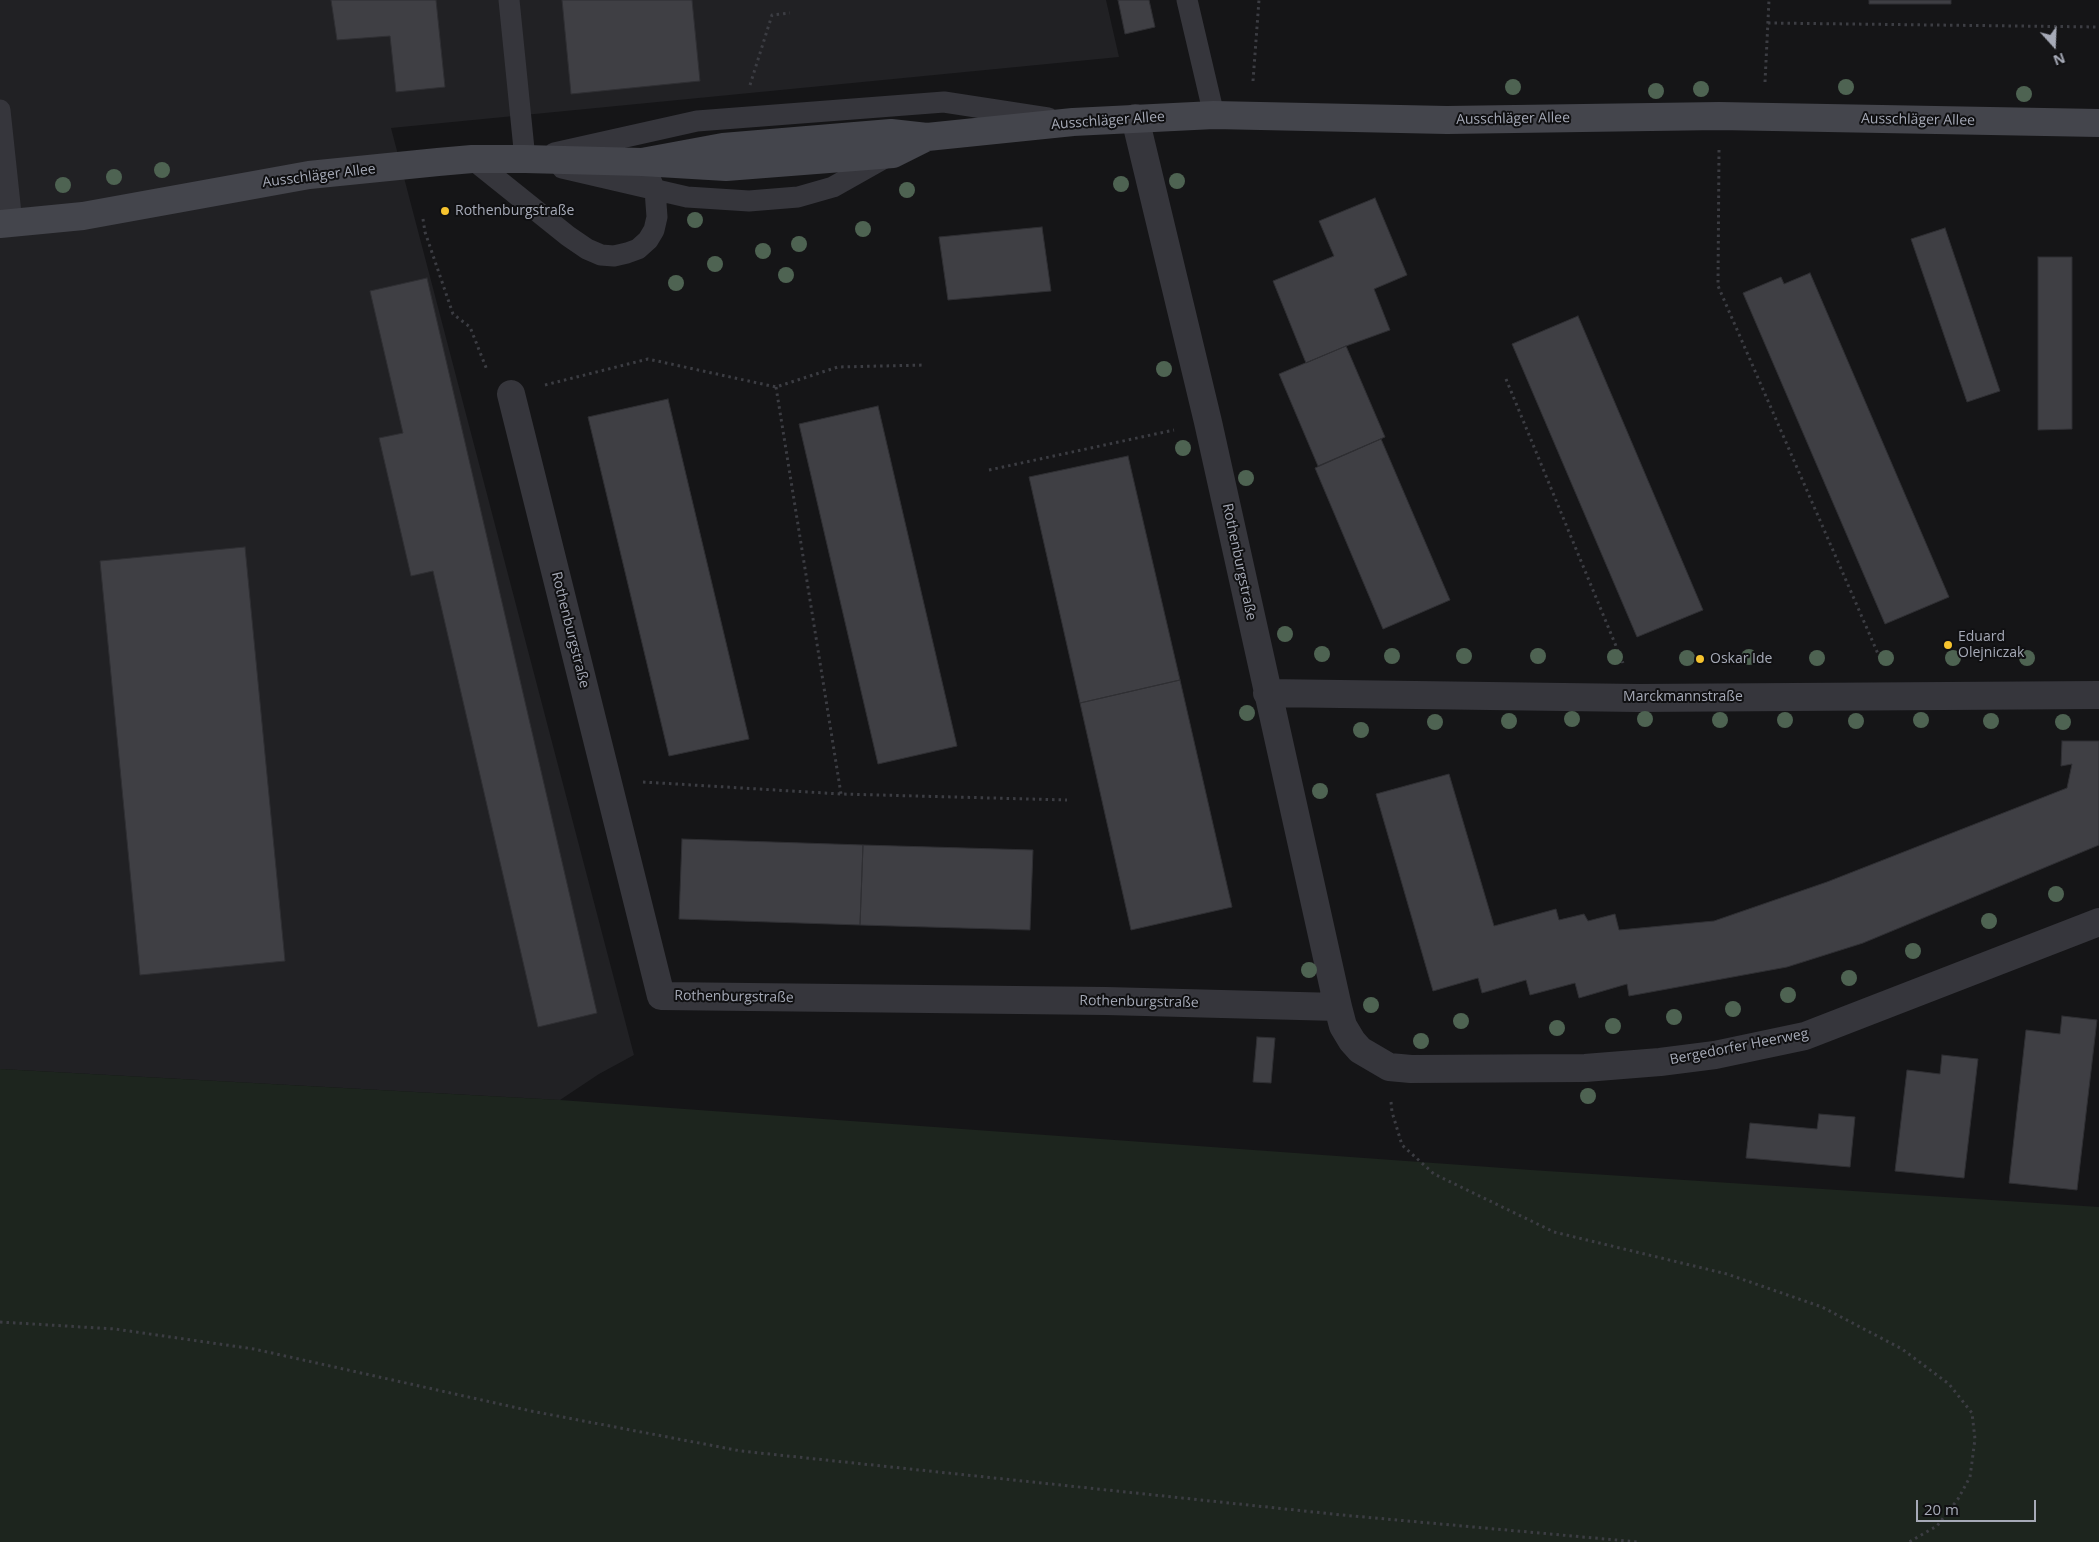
<!DOCTYPE html>
<meta charset="utf-8">
<style>
body{margin:0}
#map{position:relative;width:2099px;height:1542px;overflow:hidden;background:#151517;font-family:"Open Sans",sans-serif}
canvas{display:block}
.north{position:absolute;left:2029px;top:20px;width:50px;height:50px;-webkit-text-stroke:4px #101012;paint-order:stroke;rotate:160deg;font-size:14px;font-weight:700;line-height:20px;text-align:center;color:#a6aab7}
.north::after{content:'';display:block;margin:auto;width:18px;height:22px;background:#a6aab7;clip-path:polygon(50% 0,100% 100%,50% 72%,0 100%)}
.scale{position:absolute;left:1916px;top:1500px;width:120px;height:22px;box-sizing:border-box;border:2px solid #a6aab7;border-top:0;padding-left:6px;font-size:15px;line-height:18px;white-space:nowrap;color:#a6aab7;-webkit-text-stroke:4px #101012;paint-order:stroke}
</style>
<div id="map">
<canvas width="2099" height="1542"></canvas>
<div class="north">N</div>
<div class="scale">20 m</div>
</div>
<script>
const ctx = document.querySelector('canvas').getContext('2d');
ctx.lineJoin = 'round';
function fillPath(path, color) { ctx.fillStyle = color; ctx.fill(path, 'evenodd'); }
const shape = rows => new Path2D(rows.map(r => 'M' + r).join(''));
function strokePath(path, color, width, dash) { ctx.strokeStyle = color; ctx.lineWidth = width; ctx.lineCap = dash ? 'butt' : 'round'; ctx.setLineDash(dash || []); ctx.stroke(path); }
function label(font, color, halo, rows, align = 'center') {
  ctx.font = font + ' "Open Sans",sans-serif'; ctx.lineWidth = 4; ctx.setLineDash([]); ctx.textBaseline = 'middle'; ctx.strokeStyle = halo; ctx.fillStyle = color; for (const [text, x, y, turn = 0] of rows) {
    ctx.save(); ctx.translate(x, y); ctx.rotate((+turn || 0) * Math.PI / 180); ctx.textAlign = isNaN(turn) ? turn : align; if (halo) ctx.strokeText(text, 0, 0); ctx.fillText(text, 0, 0); ctx.restore();
  }
}
fillPath(shape([
 [0,0,1106,0,1119,57,391,128,634,1055,599,1074,560,1100,0,1069]
]), '#212124');
fillPath(shape([
 [0,1069,560,1100,1531,1170,2099,1207,2099,1542,0,1542]
]), '#1d251e');
const building = shape([
 [331,0,436,0,445,87,396,92,390,36,337,40,331,0],
 [562,0,692,0,700,81,571,94,562,0],
 [1118,0,1149,0,1155,27,1125,34,1118,0],
 [1869,0,1951,0,1951,4,1869,4,1869,0],
 [1375,198,1407,275,1374,289,1390,330,1346,346,1306,363,1273,281,1334,256,1319,221,1375,198],
 [1042,227,1051,291,948,300,939,237,1042,227],
 [1945,228,2000,391,1967,402,1911,239,1945,228],
 [2038,257,2072,257,2072,429,2038,430,2038,257],
 [1810,273,1949,597,1885,624,1743,293,1781,277,1784,284,1810,273],
 [427,278,597,1013,538,1027,433,571,411,576,379,438,403,433,370,291,427,278],
 [1578,316,1703,610,1637,637,1512,344,1578,316],
 [1346,346,1385,437,1318,466,1279,374,1346,346],
 [668,399,749,739,669,756,588,417,668,399],
 [878,406,957,746,878,764,799,424,878,406],
 [1381,439,1450,600,1383,629,1315,468,1381,439],
 [1128,456,1180,680,1080,703,1029,477,1128,456],
 [245,547,285,961,140,975,100,561,245,547],
 [1180,680,1232,907,1131,930,1080,703,1180,680],
 [2062,741,2099,741,2099,845,1863,943,1787,967,1629,996,1627,984,1579,998,1575,983,1530,995,1526,980,1482,993,1478,978,1433,991,1376,794,1449,774,1494,926,1556,909,1559,920,1584,914,1588,921,1615,914,1619,930,1714,921,1827,882,2067,788,2072,764,2061,766,2062,741],
 [682,839,863,845,860,925,679,919,682,839],
 [863,845,1033,850,1030,930,860,925,863,845],
 [2062,1016,2097,1020,2077,1190,2009,1183,2026,1030,2060,1034,2062,1016],
 [1257,1037,1275,1038,1271,1083,1253,1082,1257,1037],
 [1942,1055,1978,1059,1964,1178,1895,1171,1907,1070,1940,1074,1942,1055],
 [1819,1114,1855,1117,1850,1167,1746,1158,1750,1123,1817,1129,1819,1114]
]);
fillPath(building, '#3f3f44');
strokePath(building, '#2f2f33', 1);
strokePath(shape([
 [1768,23,2099,27],
 [1253,81,1259,0],
 [1765,82,1769,0],
 [750,85,772,15,790,13],
 [1719,150,1718,286,1882,663],
 [423,219,425,232,453,314,470,327,487,370],
 [1506,379,1623,663],
 [545,385,648,359,776,387,838,367,925,365],
 [776,387,841,794],
 [989,470,1174,430],
 [643,782,841,794,1067,800],
 [1391,1102,1392,1112,1402,1145,1434,1174,1554,1232,1727,1274,1822,1307,1902,1349,1949,1384,1972,1413,1975,1439,1970,1477,1958,1499,1937,1526,1909,1542],
 [0,1322,115,1329,254,1349,531,1411,741,1451,1342,1515,1638,1542]
]), '#3c3d43', 3, [2.5, 4]);
strokePath(shape([
 [509,0,525,159],
 [1187,0,1214,115],
 [0,110,12,223],
 [554,153,697,121,944,102,1048,118],
 [472,159,568,236,587,249,601,255,614,256,627,253,638,249,648,240,654,230,657,217,655,190,650,178],
 [562,168,687,197,749,201,798,197,833,187,888,156]
]), '#36363c', 21);
strokePath(shape([
 [1135,118,1208,422,1338,1007,1343,1026,1352,1041,1360,1050,1389,1067,1411,1069,1585,1068,1660,1062,1715,1055,1805,1036,2099,922],
 [511,394,661,996,1106,1001,1338,1007],
 [1267,693,1638,698,2099,695]
]), '#36363c', 28);
strokePath(shape([
 [642,162,723,147,891,133,927,137,1073,122,1214,115,1447,120,1719,116,2099,123],
 [0,224,83,216,309,175,438,162,472,159,525,159,642,162,726,167,893,154,927,137]
]), '#44454c', 28);
ctx.fillStyle = '#4e6352';
for (const [x, y] of [
 [1513,87],
 [1846,87],
 [1701,89],
 [1656,91],
 [2024,94],
 [162,170],
 [114,177],
 [1177,181],
 [1121,184],
 [63,185],
 [907,190],
 [695,220],
 [863,229],
 [799,244],
 [763,251],
 [715,264],
 [786,275],
 [676,283],
 [1164,369],
 [1183,448],
 [1246,478],
 [1285,634],
 [1322,654],
 [1392,656],
 [1464,656],
 [1538,656],
 [1615,657],
 [1749,657],
 [1687,658],
 [1817,658],
 [1886,658],
 [1953,658],
 [2027,658],
 [1247,713],
 [1572,719],
 [1645,719],
 [1720,720],
 [1785,720],
 [1921,720],
 [1509,721],
 [1856,721],
 [1991,721],
 [1435,722],
 [2063,722],
 [1361,730],
 [1320,791],
 [2056,894],
 [1989,921],
 [1913,951],
 [1309,970],
 [1849,978],
 [1788,995],
 [1371,1005],
 [1733,1009],
 [1674,1017],
 [1461,1021],
 [1613,1026],
 [1557,1028],
 [1421,1041],
 [1588,1096]
]) { ctx.beginPath(); ctx.arc(x, y, 8, 0, 2 * Math.PI); ctx.fill(); }
for (const [x, y, r, color] of [
 [445,211,5,"#f6c32e"],
 [1948,645,5,"#f6c32e"],
 [1700,659,5,"#f6c32e"]
]) { const dot = new Path2D(); dot.arc(x, y, r, 0, 2 * Math.PI); ctx.fillStyle = color; ctx.fill(dot); strokePath(dot, '#101012', 2); }
label('14px', '#a6aab7', '#101012', [
 ["Ausschläger Allee",1513,119,-1],
 ["Ausschläger Allee",1918,120,1],
 ["Ausschläger Allee",1108,121,-4],
 ["Ausschläger Allee",319,176,-7],
 ["Rothenburgstraße",1239,562,78],
 ["Rothenburgstraße",570,630,76],
 ["Marckmannstraße",1683,697],
 ["Rothenburgstraße",734,997,1],
 ["Rothenburgstraße",1139,1002,1],
 ["Bergedorfer Heerweg",1739,1047,-11]
]);
label('14px', '#a6aab7', '#101012', [
 ["Rothenburgstraße",455,211],
 ["Eduard",1958,637],
 ["Olejniczak",1958,653],
 ["Oskar Ide",1710,659]
], 'left');
</script>
